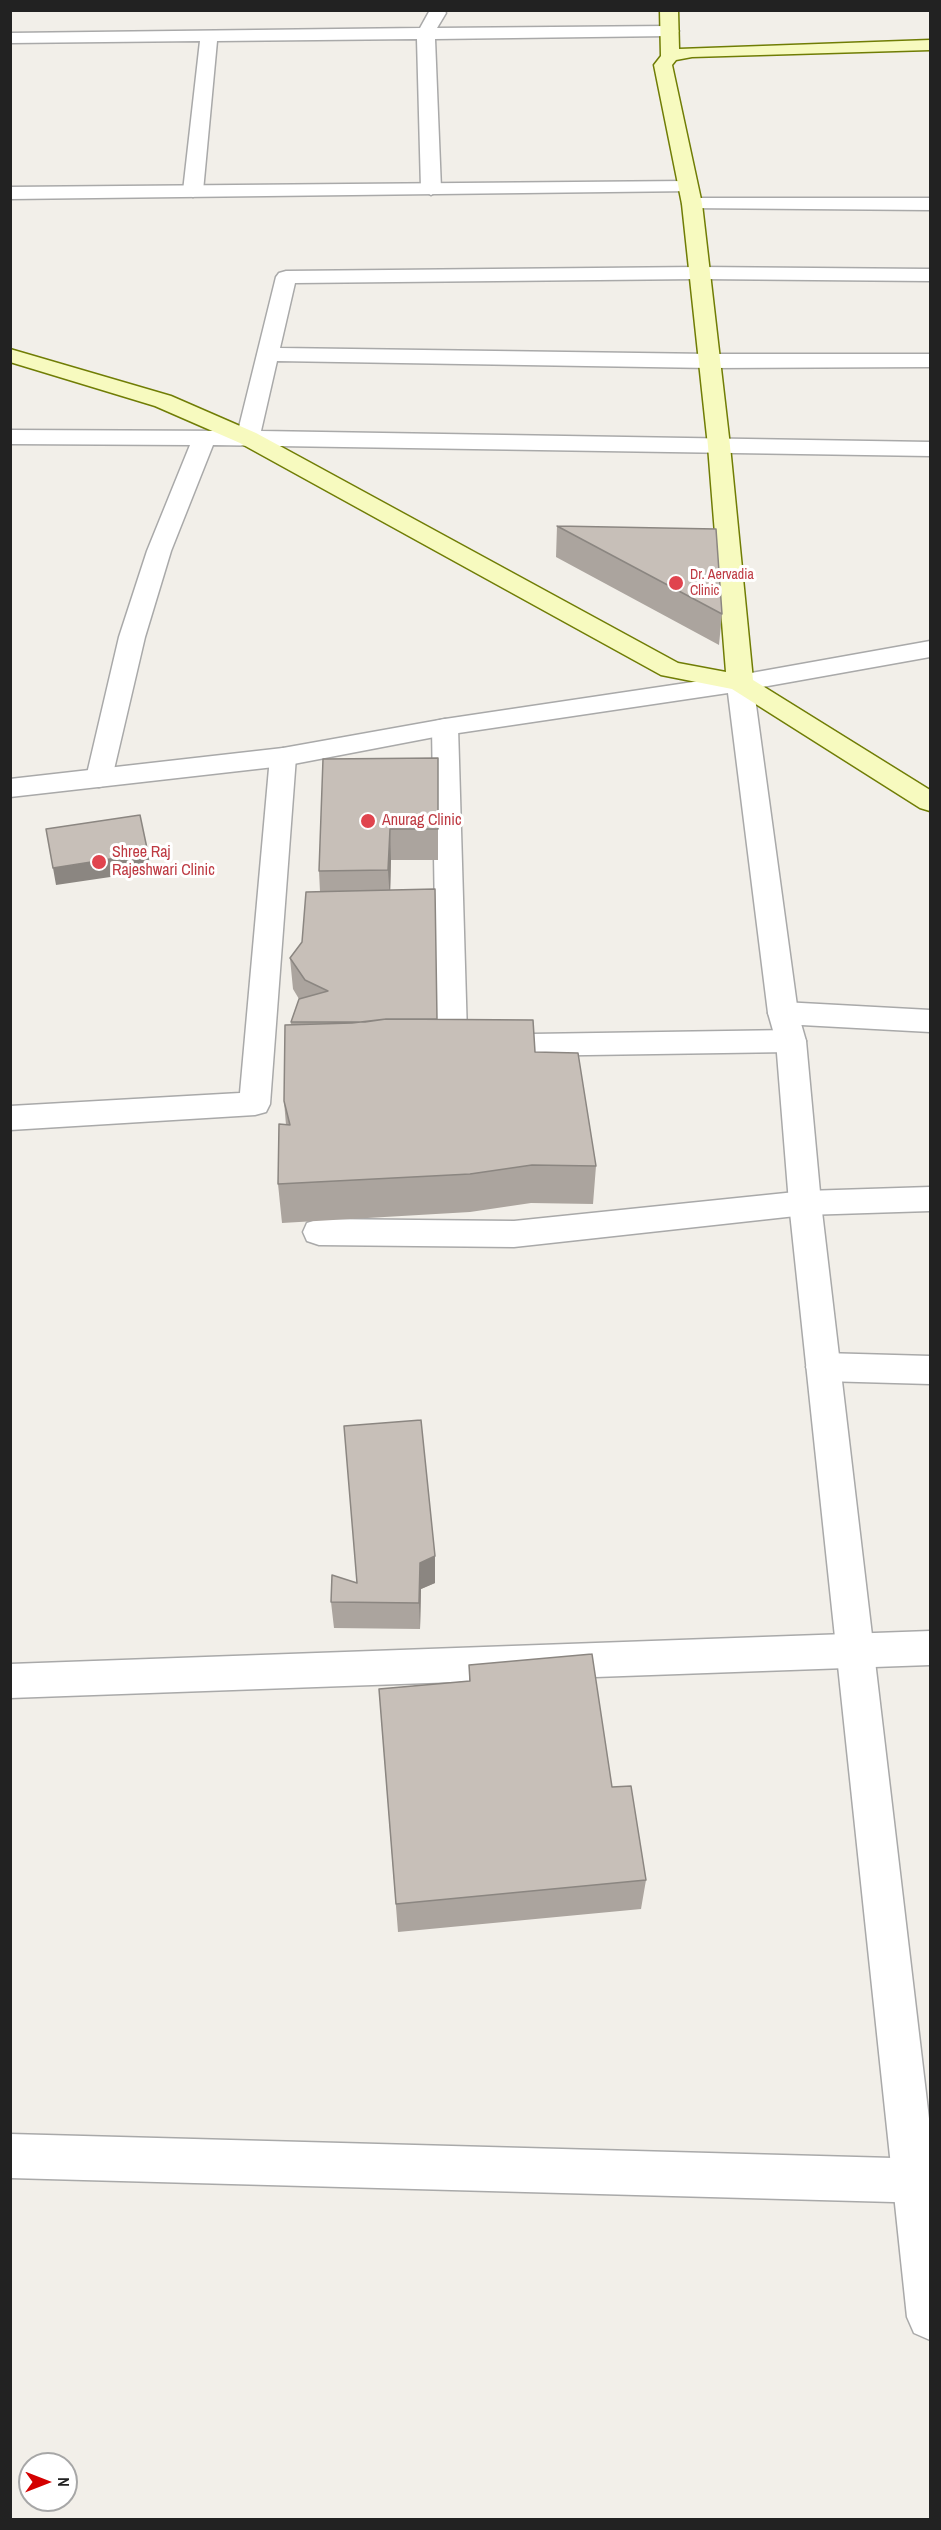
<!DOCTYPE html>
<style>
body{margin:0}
#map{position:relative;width:941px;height:2530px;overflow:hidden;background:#f2efe9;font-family:"Archivo Narrow",sans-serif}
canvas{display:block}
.frame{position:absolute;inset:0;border:12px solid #222;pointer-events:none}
.north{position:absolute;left:18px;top:2452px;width:60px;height:60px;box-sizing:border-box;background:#fff;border:2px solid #a7a7a7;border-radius:50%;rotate:90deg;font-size:16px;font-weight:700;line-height:24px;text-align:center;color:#222}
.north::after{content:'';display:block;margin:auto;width:21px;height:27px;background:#d40000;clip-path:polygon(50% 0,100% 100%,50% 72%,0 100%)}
</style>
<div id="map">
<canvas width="941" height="2530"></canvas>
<div class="frame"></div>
<div class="north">N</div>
</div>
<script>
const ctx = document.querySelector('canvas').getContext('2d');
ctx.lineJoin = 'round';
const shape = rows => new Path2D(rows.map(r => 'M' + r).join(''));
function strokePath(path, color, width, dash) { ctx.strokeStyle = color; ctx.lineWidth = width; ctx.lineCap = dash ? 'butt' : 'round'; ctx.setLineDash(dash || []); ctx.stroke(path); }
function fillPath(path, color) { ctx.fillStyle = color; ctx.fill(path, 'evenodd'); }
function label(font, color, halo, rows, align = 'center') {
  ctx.font = font + ' "Archivo Narrow",sans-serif'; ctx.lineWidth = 6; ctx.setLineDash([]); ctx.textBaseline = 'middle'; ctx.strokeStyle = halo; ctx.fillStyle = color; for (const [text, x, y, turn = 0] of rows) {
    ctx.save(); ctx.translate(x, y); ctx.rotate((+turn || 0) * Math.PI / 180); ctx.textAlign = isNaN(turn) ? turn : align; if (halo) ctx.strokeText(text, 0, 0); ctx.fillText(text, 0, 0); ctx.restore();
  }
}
const minor = shape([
 [430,10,444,10,446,13,437,28,670,26,679,31,670,36,435,39,441,189,431,195,421,189,417,39,217,41,203,191,193,197,183,191,200,41,10,43,10,33,420,28,430,10],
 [692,198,930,198,930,210,685,208,682,204,685,200,692,198],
 [699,267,930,269,930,281,699,279,295,283,280,348,710,354,930,354,930,367,710,368,277,361,261,431,930,442,930,456,213,445,171,551,145,637,112,778,109,784,99,787,89,784,86,778,119,637,147,551,190,445,10,444,10,430,238,431,276,277,279,273,286,271,699,267],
 [930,641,930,657,740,691,731,689,727,683,731,677,740,675,930,641],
 [445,719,454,721,458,727,467,1035,791,1030,802,1033,806,1041,802,1049,791,1052,452,1057,441,1054,437,1046,432,727,436,721,445,719],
 [283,748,292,751,296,757,270,1104,266,1112,255,1115,10,1130,10,1106,240,1093,270,757,274,751,283,748],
 [783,1002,930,1010,930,1032,783,1024,772,1021,768,1013,772,1005,783,1002],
 [930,1187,930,1211,805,1215,514,1247,319,1245,307,1241,303,1232,307,1223,319,1219,514,1221,805,1191,930,1187],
 [823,1353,930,1356,930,1384,823,1381,811,1377,806,1367,811,1357,823,1353],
 [930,1631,930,1665,10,1698,10,1664,930,1631],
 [10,2134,930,2159,930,2203,10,2178,10,2134]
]);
const tertiary = shape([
 [687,181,697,187,694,191,10,199,10,187,687,181],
 [740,675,749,677,753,683,798,1013,806,1041,821,1203,930,2127,930,2340,914,2333,907,2317,789,1203,776,1041,768,1013,728,693,445,735,283,766,10,797,10,779,283,748,445,719,740,675]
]);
const secondary = shape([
 [660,10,678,10,679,49,930,40,930,50,692,57,676,60,672,65,702,204,730,446,753,680,930,790,930,811,920,808,732,689,661,675,240,443,155,406,10,362,10,349,171,396,256,433,678,663,726,672,708,446,682,204,654,65,661,56,660,10]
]);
strokePath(minor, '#a9a9a9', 3);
strokePath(tertiary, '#a9a9a9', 3);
strokePath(secondary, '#707d05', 3);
fillPath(minor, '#fff');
fillPath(tertiary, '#fff');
fillPath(secondary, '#f7fabf');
fillPath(shape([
 [557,526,722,614,719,645,556,557],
 [438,758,438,860,391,860,390,890,437,1019,535,1052,596,1166,593,1204,531,1203,470,1212,282,1223,278,1184,286,1125,284,1101,291,1022,299,999,293,989,290,958,302,942,320,892,319,871],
 [357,1583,435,1583,421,1589,420,1629,334,1628,331,1602],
 [469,1665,612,1787,646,1880,641,1909,398,1932,379,1689,469,1681]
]), '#aba49e');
fillPath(shape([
 [390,829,391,860,390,901,388,870],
 [148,853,151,871,56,885,53,868],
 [435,1556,435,1583,421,1589,420,1629,419,1603,420,1563]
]), '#8b8681');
const building = shape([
 [557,526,716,529,722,614,557,526],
 [438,758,438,829,390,829,388,870,319,871,323,759,438,758],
 [140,815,148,853,53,868,46,829,140,815],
 [435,889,437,1019,386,1019,365,1022,291,1022,299,999,328,991,305,980,290,958,302,942,306,892,435,889],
 [386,1019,533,1020,535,1052,578,1053,596,1166,532,1165,470,1174,278,1184,279,1124,290,1125,284,1101,285,1025,352,1023,386,1019],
 [421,1420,435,1556,420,1563,419,1603,331,1602,332,1575,357,1583,344,1426,421,1420],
 [592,1654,612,1787,631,1786,646,1880,396,1904,379,1689,470,1681,469,1665,592,1654]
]);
fillPath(building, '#c7bfb8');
strokePath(building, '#8b8681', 1.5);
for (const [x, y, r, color] of [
 [676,583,8,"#e0444e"],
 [368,821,8,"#e0444e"],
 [99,862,8,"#e0444e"]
]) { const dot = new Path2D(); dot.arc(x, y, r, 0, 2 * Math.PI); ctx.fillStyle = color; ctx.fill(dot); strokePath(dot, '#fff', 2); }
label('14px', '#be3a42', '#fff', [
 ["Dr. Aervadia",690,575],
 ["Clinic",690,591]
], 'left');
label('16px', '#be3a42', '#fff', [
 ["Anurag Clinic",382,821],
 ["Shree Raj",112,853],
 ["Rajeshwari Clinic",112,871]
], 'left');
</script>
